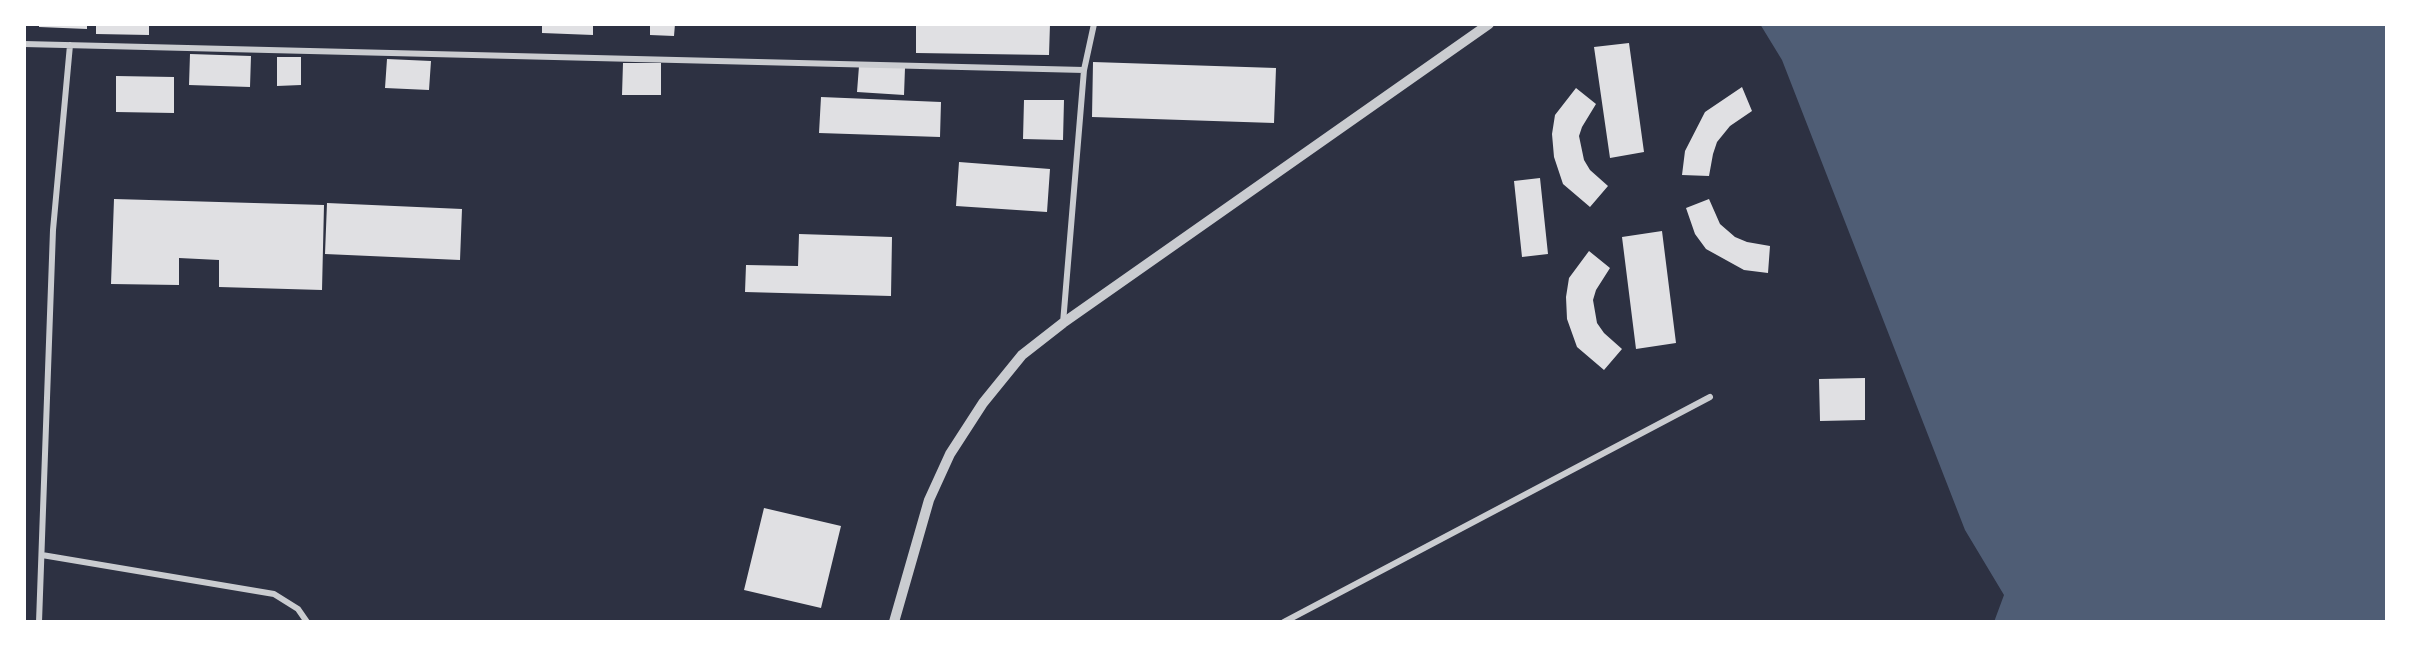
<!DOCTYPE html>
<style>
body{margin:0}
#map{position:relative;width:2411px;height:646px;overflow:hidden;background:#2d3142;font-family:"Playfair Display",serif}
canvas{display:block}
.frame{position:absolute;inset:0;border:26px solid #fff;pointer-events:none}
</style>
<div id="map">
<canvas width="2411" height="646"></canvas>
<div class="frame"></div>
</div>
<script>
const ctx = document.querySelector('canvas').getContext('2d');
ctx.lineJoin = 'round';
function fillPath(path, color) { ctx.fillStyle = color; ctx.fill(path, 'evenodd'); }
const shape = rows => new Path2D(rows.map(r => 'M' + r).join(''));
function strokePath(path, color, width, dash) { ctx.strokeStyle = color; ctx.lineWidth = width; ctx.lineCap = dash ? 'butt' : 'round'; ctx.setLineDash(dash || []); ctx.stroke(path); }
fillPath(shape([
 [1760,24,2387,24,2387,622,1994,622,2004,595,1965,530,1782,60]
]), '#4f5d75');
fillPath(shape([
 [39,24,87,24,87,29,39,27],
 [96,24,149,24,149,35,96,34],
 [542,24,593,24,593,35,542,33],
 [650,24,675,24,674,36,650,35],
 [916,24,1050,24,1049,55,916,53],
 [1629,43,1644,152,1610,158,1594,47],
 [190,54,251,56,250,87,189,85],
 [277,57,301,57,301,85,277,86],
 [387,59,431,61,429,90,385,88],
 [1093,62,1276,68,1274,123,1092,117],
 [623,63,661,63,661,95,622,95],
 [859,66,905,68,904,95,857,92],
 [116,76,174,77,174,113,116,112],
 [1742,87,1752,111,1730,126,1717,142,1713,154,1709,176,1682,175,1685,151,1705,112],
 [1576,88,1596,104,1582,127,1579,136,1584,160,1590,170,1608,186,1590,207,1563,184,1554,157,1552,134,1555,115],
 [821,97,941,102,940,137,819,133],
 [1024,100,1064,100,1063,140,1023,139],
 [959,162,1050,169,1047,212,956,206],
 [1540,178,1548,254,1522,257,1514,181],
 [114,199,324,205,322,290,219,287,219,260,179,258,179,285,111,284],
 [1709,199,1720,224,1735,237,1747,242,1770,246,1768,273,1744,270,1706,249,1695,234,1686,208],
 [327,203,462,209,460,260,325,254],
 [1662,231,1676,343,1636,349,1622,237],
 [799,234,892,237,891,296,745,292,746,265,798,266],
 [1589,251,1610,268,1596,290,1593,300,1597,323,1604,333,1622,349,1604,370,1577,347,1567,319,1566,297,1569,278],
 [1865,378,1865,420,1820,421,1819,379],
 [764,508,841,526,821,608,744,590]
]), '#e0e0e3');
strokePath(shape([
 [24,44,1084,70],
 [1063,323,1084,70,1094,24],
 [42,555,274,594,298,609,307,622],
 [39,622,53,230,70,45],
 [1284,622,1710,397]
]), '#caccd0', 6);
strokePath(shape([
 [894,622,929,500,950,454,983,403,1022,355,1063,323,1489,24]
]), '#caccd0', 10);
</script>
